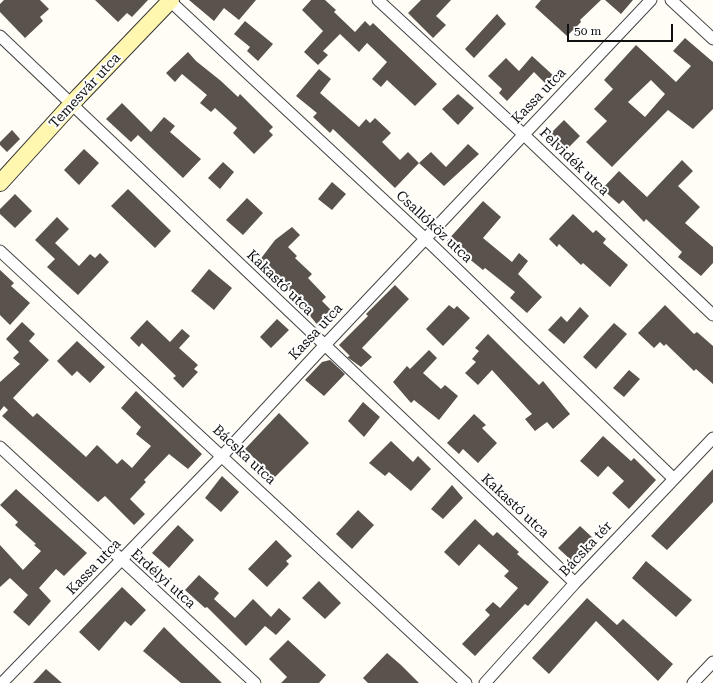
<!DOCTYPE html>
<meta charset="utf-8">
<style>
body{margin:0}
#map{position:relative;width:713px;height:683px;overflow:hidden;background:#fffdf5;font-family:"Roboto Serif",serif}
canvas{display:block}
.scale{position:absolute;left:567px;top:24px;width:106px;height:18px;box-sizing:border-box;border:2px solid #111;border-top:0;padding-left:5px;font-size:12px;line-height:14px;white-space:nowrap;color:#111;-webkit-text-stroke:3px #fff;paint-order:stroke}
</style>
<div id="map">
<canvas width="713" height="683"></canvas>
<div class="scale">50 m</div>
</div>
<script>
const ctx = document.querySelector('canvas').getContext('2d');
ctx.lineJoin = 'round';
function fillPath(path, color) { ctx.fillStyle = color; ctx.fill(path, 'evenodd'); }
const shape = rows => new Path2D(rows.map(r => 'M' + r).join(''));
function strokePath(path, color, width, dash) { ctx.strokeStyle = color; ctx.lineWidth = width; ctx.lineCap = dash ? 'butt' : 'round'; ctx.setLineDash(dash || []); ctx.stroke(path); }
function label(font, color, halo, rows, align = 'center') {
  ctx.font = font + ' "Roboto Serif",serif'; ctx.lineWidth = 4; ctx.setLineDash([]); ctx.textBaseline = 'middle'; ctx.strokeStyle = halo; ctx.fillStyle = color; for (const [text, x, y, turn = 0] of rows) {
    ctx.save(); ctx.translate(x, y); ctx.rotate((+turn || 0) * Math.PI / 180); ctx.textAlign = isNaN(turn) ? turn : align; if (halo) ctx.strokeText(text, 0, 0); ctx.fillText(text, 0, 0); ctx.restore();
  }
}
fillPath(shape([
 [4,0,40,0,49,9,40,17,43,21,25,38,0,12,0,4],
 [95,0,148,0,132,17,127,13,118,22],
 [189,0,256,0,239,20,224,8,214,21],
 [311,0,325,0,336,10,334,12,355,32,365,21,370,26,373,23,437,84,415,106,387,80,381,87,372,79,387,62,367,43,359,52,340,34,323,51,328,55,318,65,304,52,323,31,302,10],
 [421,0,451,0,436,16,446,25,433,38,408,13],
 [541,0,601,0,580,20,581,22,567,36,535,7],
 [605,0,633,0,621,14],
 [497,14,506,24,474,58,465,49],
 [245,21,273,44,258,61,247,51,250,47,234,34],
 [685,38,713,62,713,109,693,129,668,110,612,167,586,142,607,121,594,109,613,89,604,80,636,45,676,82,691,66,673,51],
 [651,80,665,94,645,117,628,102],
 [188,52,196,61,221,81,238,97,240,94,273,127,269,131,273,135,254,154,233,133,237,128,215,108,211,112,200,103,207,95,182,74,175,82,166,73],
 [532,56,555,77,547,85,534,72,507,101,499,93,502,89,488,76,506,58,519,71],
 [319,69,331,79,320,93,359,127,366,119,370,123,375,118,391,133,382,142,400,160,408,152,419,163,395,188,333,129,330,133,313,117,317,113,296,96],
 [458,94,474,108,458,125,442,109],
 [122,103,151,132,164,117,175,126,170,132,201,159,183,178,138,135,131,142,106,119],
 [564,120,580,136,566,150,550,134],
 [12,130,20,139,7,152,0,145,0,142],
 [468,144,479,154,444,186,419,163,431,152,446,167],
 [84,149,99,163,79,185,64,170],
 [682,160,693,171,678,186,700,207,685,223,713,247,713,263,701,276,678,257,682,252,646,219,644,222,623,200,619,204,602,189,619,171,647,197],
 [223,162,234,172,220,189,208,178],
 [332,182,346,194,332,210,318,199],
 [128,189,171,231,155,248,111,206],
 [15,194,32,211,15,228,0,214,0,209],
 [247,198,263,213,243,235,226,220],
 [483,201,501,217,483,238,512,262,519,253,528,261,518,274,542,297,527,313,510,298,515,292,485,268,483,270,447,241],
 [573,214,593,233,596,230,606,239,603,243,628,265,610,287,583,263,581,265,559,244,557,247,549,239],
 [57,217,69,229,55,243,79,266,90,254,95,258,100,253,109,262,78,295,47,267,55,259,35,240],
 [292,227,300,235,288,247,297,256,295,258,312,274,308,278,326,297,322,301,335,314,320,328,301,305,302,303,259,261,275,240],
 [209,269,232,288,214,310,191,291],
 [0,270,14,283,11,286,30,303,10,325,0,315],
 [395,285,409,299,362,348,372,357,361,367,347,357,350,356,339,345,368,316,366,314],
 [449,305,454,309,457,306,470,318,443,346,426,329],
 [665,305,694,334,697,332,713,346,713,384,696,369,694,371,666,344,664,346,660,342,654,348,638,333],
 [580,307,589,316,564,344,548,330,561,316,567,322],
 [277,319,289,330,271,348,260,337],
 [147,320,170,342,182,329,190,336,179,348,198,365,194,369,198,372,183,388,173,378,176,376,142,343,139,347,130,338],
 [22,322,35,334,29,341,49,360,13,398,33,417,37,413,86,457,97,445,117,464,122,459,132,468,151,446,136,434,141,427,121,408,136,391,202,454,188,469,169,454,144,480,146,482,130,499,145,514,134,525,105,496,98,502,2,416,8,410,4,406,0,411,0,382,20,364,13,358,19,352,6,339],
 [614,323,627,334,596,369,583,357],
 [488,334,539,385,543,381,570,414,553,429,547,422,535,431,525,419,532,414,492,370,478,385,465,373,476,362,472,359,479,351,475,348],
 [77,341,105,367,90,383,77,371,72,376,57,361],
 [429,350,437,358,423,373,441,389,445,385,458,396,439,420,414,400,411,403,393,382,407,366,410,369],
 [330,360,345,374,324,396,305,380,322,362],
 [629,370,640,379,624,397,613,388],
 [363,402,380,417,364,437,348,421],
 [279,413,309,443,272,480,264,472,266,470,245,449],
 [474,414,486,425,482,428,497,443,478,463,463,449,459,454,447,443],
 [603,436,631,461,634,458,656,480,629,509,612,493,624,481,608,466,598,477,580,461],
 [391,441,413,462,418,456,431,469,411,491,389,472,385,476,369,463],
 [713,469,713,502,667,550,651,536],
 [222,476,239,492,221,512,205,498],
 [452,485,463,498,443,519,431,509],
 [16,489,87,553,64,576,56,569,39,588,51,601,29,626,13,612,28,595,10,578,0,587,0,545,23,570,41,551,34,545,36,544,15,525,18,522,0,505],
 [358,510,374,525,352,549,336,534],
 [475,519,493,536,497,532,519,552,517,554,549,582,528,606,525,604,475,656,462,644,490,615,485,610,493,602,500,608,518,588,504,576,509,571,479,544,459,566,444,552],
 [178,525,194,540,169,568,152,553],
 [580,526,593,538,572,561,558,548],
 [276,540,292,556,286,561,289,564,267,587,248,569],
 [646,561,692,600,676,617,632,578],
 [199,575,219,593,214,599,235,618,253,599,271,617,279,608,291,619,276,635,265,626,246,646,207,607,205,608,185,590],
 [319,581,341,603,325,619,302,598],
 [122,587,146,610,131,626,125,621,99,651,79,632],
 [587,598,617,625,623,619,673,664,658,681,596,621,549,674,532,658],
 [164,627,180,643,222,683,181,683,143,651],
 [288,640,326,675,319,683,281,683,287,677,269,659],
 [387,653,401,665,419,683,368,683,363,678],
 [46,669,62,683,33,683]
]), '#5a524d');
const street = shape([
 [378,0,523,134,713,315],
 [671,0,713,39],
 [170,1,433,246,674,479],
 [0,36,575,583],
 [0,251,466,683],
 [0,447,255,683],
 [2,683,222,456,324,346,651,0],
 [485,683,575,583,713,438],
 [693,683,713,662]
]);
const secondary = shape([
 [0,183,79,96,171,0]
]);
strokePath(street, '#444', 13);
strokePath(secondary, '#333', 18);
strokePath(street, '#fff', 11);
strokePath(secondary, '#fff6b0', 16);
label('14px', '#111', '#fff', [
 ["Temesvár utca",85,91,-47],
 ["Kassa utca",539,96,-46],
 ["Felvidék utca",574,162,44],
 ["Csallóköz utca",434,227,43],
 ["Kakastó utca",280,283,44],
 ["Kassa utca",316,332,-47],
 ["Bácska utca",244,455,43],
 ["Kakastó utca",515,506,43],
 ["Bácska tér",586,549,-47],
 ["Kassa utca",94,567,-46],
 ["Erdélyi utca",163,579,42]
]);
</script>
